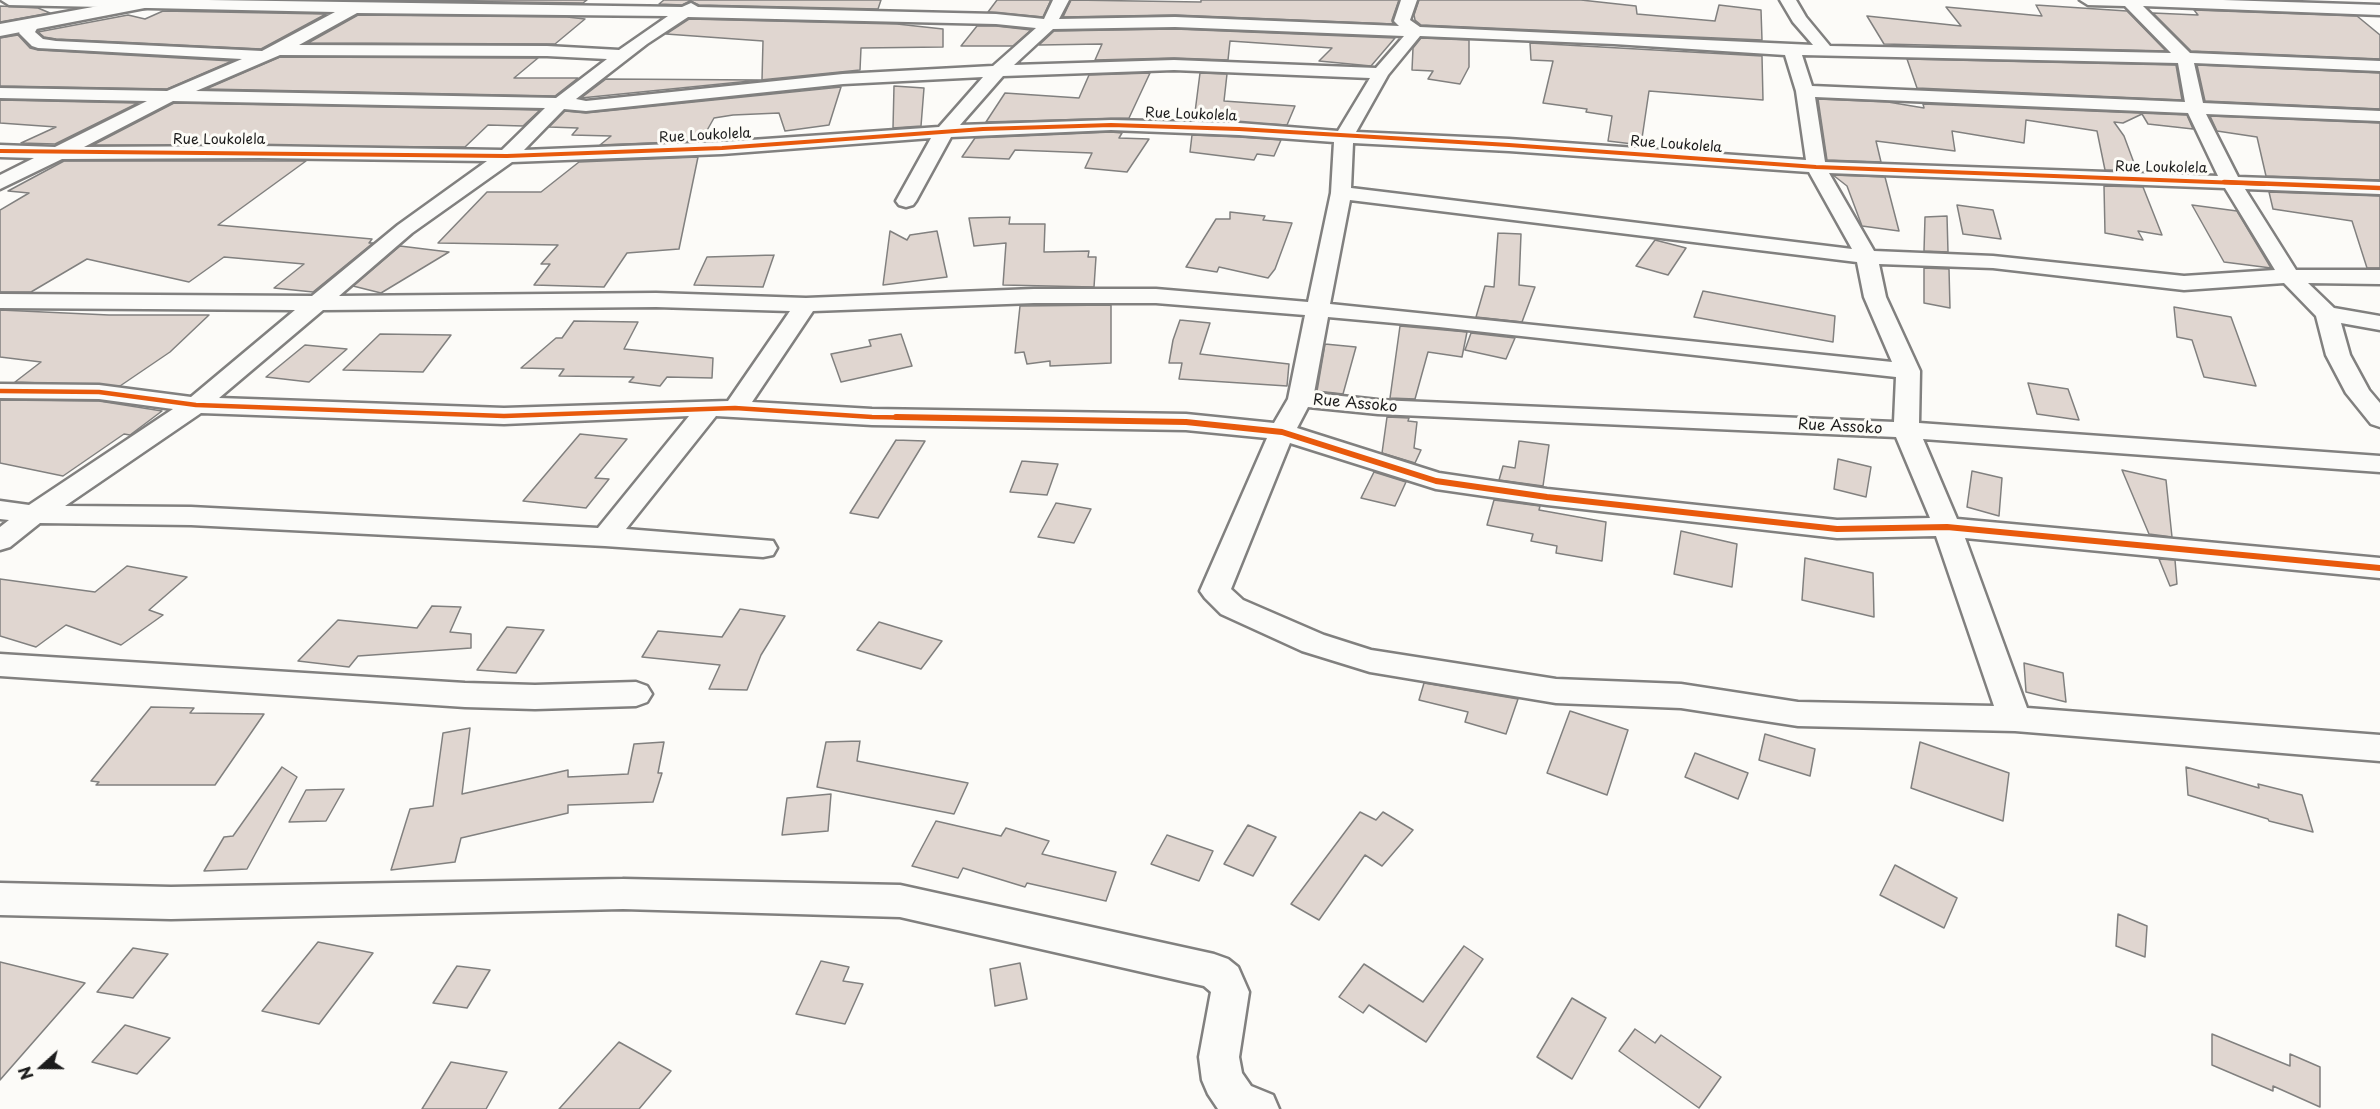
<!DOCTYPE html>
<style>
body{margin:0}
#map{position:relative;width:2380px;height:1109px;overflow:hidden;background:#fcfbf8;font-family:"Playpen Sans",sans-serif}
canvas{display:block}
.north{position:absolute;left:12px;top:1037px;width:60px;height:60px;-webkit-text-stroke:4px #fdfcf7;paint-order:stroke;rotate:249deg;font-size:16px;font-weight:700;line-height:24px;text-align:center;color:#1c1c1c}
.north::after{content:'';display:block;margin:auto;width:21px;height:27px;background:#1c1c1c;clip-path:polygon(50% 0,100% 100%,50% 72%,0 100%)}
</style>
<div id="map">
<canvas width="2380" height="1109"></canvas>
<div class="north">N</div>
</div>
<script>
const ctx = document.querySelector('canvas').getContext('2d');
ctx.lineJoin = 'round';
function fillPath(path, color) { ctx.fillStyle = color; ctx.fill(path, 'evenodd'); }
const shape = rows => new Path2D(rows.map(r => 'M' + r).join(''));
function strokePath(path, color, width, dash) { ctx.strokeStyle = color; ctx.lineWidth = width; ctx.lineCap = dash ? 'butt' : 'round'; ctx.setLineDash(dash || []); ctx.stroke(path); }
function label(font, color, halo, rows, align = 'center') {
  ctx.font = font + ' "Playpen Sans",sans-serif'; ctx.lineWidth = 6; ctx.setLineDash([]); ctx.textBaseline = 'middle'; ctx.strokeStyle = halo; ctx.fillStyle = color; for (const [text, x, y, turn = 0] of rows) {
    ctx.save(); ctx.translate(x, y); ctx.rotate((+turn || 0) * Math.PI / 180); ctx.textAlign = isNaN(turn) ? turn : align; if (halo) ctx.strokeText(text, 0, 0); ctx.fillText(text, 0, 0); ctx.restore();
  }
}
const building = shape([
 [360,0,587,0,583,3,360,0],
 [664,0,881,0,878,9,699,5,690,1,682,5,659,4,664,0],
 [997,0,1051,0,1043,17,988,12,997,0],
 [1071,0,1201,2,1201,0,1399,0,1392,20,1393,24,1175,15,1063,17,1071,0],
 [1419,0,1581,0,1636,6,1637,14,1715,21,1719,5,1761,10,1762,40,1421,25,1415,20,1414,15,1419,0],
 [2036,5,2127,11,2166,51,1884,44,1867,16,1961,26,1946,7,2042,16,2036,5],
 [0,6,38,8,50,13,0,22,0,6],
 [2194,10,2357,16,2380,35,2380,59,2191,51,2153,13,2198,15,2194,10],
 [163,11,326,14,261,49,56,39,44,37,38,32,128,15,145,19,163,11],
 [358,15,567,17,585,19,555,44,308,43,358,15],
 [689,19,897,24,943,29,943,47,861,48,860,70,581,98,606,79,762,80,763,41,666,34,689,19],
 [977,26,996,26,1031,30,1013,46,961,46,977,26],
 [1175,29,1395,38,1371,66,1319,61,1332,48,1230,41,1228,60,1174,58,1095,60,1102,44,1039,45,1054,31,1175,29],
 [18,35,30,48,38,50,232,61,167,89,0,86,0,38,18,35],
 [1421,38,1469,40,1469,67,1460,84,1428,79,1433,71,1412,70,1413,48,1421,38],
 [1530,43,1762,56,1763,100,1649,91,1641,145,1608,141,1612,116,1586,112,1587,109,1543,103,1553,61,1531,60,1530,43],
 [280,57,538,58,514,78,578,78,555,96,206,89,280,57],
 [1907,59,2176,65,2182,100,1917,88,1907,59],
 [2197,65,2380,73,2380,109,2205,101,2197,65],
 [1150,73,1129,118,986,122,1005,93,1079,98,1089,75,1150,73],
 [1200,73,1227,74,1224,101,1295,106,1287,125,1194,120,1200,73],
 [894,86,924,88,921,126,893,128,894,86],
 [841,87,829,125,785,131,779,113,733,115,714,118,701,141,600,145,611,136,572,135,578,128,549,127,565,111,586,113,841,87],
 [1818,99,1888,102,1924,108,1923,104,2187,115,2193,129,2148,124,2142,114,2123,123,2114,122,2124,136,2137,171,2105,170,2097,131,2026,120,2024,143,1952,131,1955,151,1876,141,1881,162,1827,160,1818,99],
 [0,100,138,103,55,144,21,143,56,127,0,123,0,100],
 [174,103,540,110,523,126,488,125,465,147,93,145,174,103],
 [2210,116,2380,123,2380,180,2266,176,2257,137,2217,131,2210,116],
 [1111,132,1122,133,1119,138,1149,139,1127,172,1085,168,1092,153,1015,150,1009,159,962,157,975,138,1111,132],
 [1192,135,1239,137,1281,140,1274,156,1257,154,1254,160,1190,152,1192,135],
 [698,157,679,249,627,253,604,287,534,285,550,264,541,264,558,245,438,243,487,192,541,192,579,162,698,157],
 [64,161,306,161,218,225,372,239,369,243,373,243,313,292,274,288,304,264,224,257,189,282,87,259,31,292,0,292,0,210,29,193,8,191,64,161],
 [1833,175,1885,177,1899,231,1862,226,1847,186,1833,175],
 [2104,186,2143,187,2162,235,2138,231,2143,240,2105,233,2104,186],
 [2269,192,2380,196,2380,268,2367,268,2352,221,2273,209,2269,192],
 [1957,205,1993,210,2001,239,1963,234,1957,205],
 [2192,205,2237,211,2271,268,2224,262,2192,205],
 [1230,212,1265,216,1263,220,1292,223,1275,269,1268,278,1219,267,1217,272,1186,267,1216,219,1230,219,1230,212],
 [1947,216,1948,252,1924,251,1925,217,1947,216],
 [1010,217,1009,224,1045,224,1044,252,1089,251,1088,257,1096,257,1094,287,1003,285,1006,243,974,246,969,218,1010,217],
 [890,231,907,240,910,235,937,231,947,277,883,285,890,231],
 [1498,233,1521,234,1519,285,1535,287,1522,322,1476,317,1485,286,1494,287,1498,233],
 [1655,240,1686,248,1668,275,1636,266,1655,240],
 [400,246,449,252,381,293,353,286,400,246],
 [774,255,763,287,694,285,707,257,774,255],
 [1924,268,1949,269,1950,308,1924,303,1924,268],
 [1703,291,1835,316,1833,342,1694,317,1703,291],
 [1111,305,1111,363,1050,366,1050,361,1027,364,1024,352,1015,353,1020,306,1111,305],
 [2174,307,2231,317,2256,386,2204,377,2192,340,2177,337,2174,307],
 [0,310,109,315,209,315,170,352,120,386,15,382,41,362,0,357,0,310],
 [1180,320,1210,323,1200,354,1289,364,1287,386,1179,379,1182,363,1169,363,1173,340,1180,320],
 [574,321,638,322,624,349,713,358,712,378,667,377,660,386,629,382,634,377,559,376,564,369,521,368,556,338,562,338,574,321],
 [1400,326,1467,332,1462,357,1428,352,1415,399,1390,398,1400,326],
 [1471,333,1515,338,1506,359,1465,350,1471,333],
 [380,334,451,335,423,372,343,370,380,334],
 [901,334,912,366,841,382,831,354,871,346,869,340,901,334],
 [1325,344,1356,347,1343,394,1317,391,1325,344],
 [305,345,347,349,309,382,266,377,305,345],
 [2028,383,2068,389,2079,420,2037,414,2028,383],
 [0,400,99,401,162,411,130,435,124,434,63,476,0,463,0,400],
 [1387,417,1409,418,1408,421,1417,422,1414,448,1421,450,1415,463,1382,453,1387,417],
 [580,434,627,439,595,478,609,479,586,508,523,501,580,434],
 [896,440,925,441,878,518,850,513,896,440],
 [1519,441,1549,445,1543,486,1499,480,1503,466,1515,468,1519,441],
 [1838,459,1871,467,1866,497,1834,489,1838,459],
 [1022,461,1058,464,1047,495,1010,492,1022,461],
 [2122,470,2166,480,2172,537,2149,534,2122,470],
 [1972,471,2002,478,1999,516,1967,507,1972,471],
 [1374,472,1406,482,1395,506,1361,498,1374,472],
 [1494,500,1540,506,1539,510,1606,522,1602,561,1556,553,1557,546,1531,541,1533,534,1487,525,1494,500],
 [1056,503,1091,509,1074,543,1038,537,1056,503],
 [1681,531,1737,544,1732,587,1674,574,1681,531],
 [1805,558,1873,573,1874,617,1802,600,1805,558],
 [2159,559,2175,560,2177,584,2170,586,2159,559],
 [127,566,187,577,149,610,163,615,121,645,66,625,36,647,0,636,0,579,95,592,127,566],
 [432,606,461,607,450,632,471,634,471,648,358,656,349,667,298,661,338,620,417,628,432,606],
 [740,609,785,616,761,655,747,690,709,689,720,665,642,657,658,631,722,637,740,609],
 [879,622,942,641,921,669,857,650,879,622],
 [507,627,544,630,516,673,477,670,507,627],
 [2024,663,2063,673,2066,702,2026,692,2024,663],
 [1424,683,1518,699,1506,734,1465,722,1468,712,1419,700,1424,683],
 [151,707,194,708,190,713,264,714,215,785,96,785,99,782,91,781,151,707],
 [1570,711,1628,730,1607,795,1547,773,1570,711],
 [470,728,462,794,568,770,568,777,628,774,634,744,664,742,658,773,662,773,653,802,568,805,568,813,461,838,455,862,391,870,410,809,433,806,443,733,470,728],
 [1765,734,1815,749,1810,776,1759,760,1765,734],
 [860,741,857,761,968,783,954,814,817,787,826,742,860,741],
 [1920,742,2009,773,2003,821,1911,788,1920,742],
 [1695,753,1748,773,1738,799,1685,777,1695,753],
 [282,767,297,777,247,869,204,871,224,837,233,836,282,767],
 [2186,767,2259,788,2258,784,2302,795,2313,832,2269,821,2268,819,2188,795,2186,767],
 [344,789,326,821,289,822,306,790,344,789],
 [831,794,828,831,782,835,787,798,831,794],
 [1360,812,1376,820,1383,812,1413,830,1382,866,1365,855,1319,920,1291,904,1360,812],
 [936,821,1001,836,1006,828,1049,841,1042,854,1116,872,1106,901,1027,883,1025,887,963,868,958,878,912,866,936,821],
 [1248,825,1276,837,1253,876,1224,864,1248,825],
 [1167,835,1213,851,1199,881,1151,864,1167,835],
 [1895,865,1957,898,1944,928,1880,895,1895,865],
 [2118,914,2147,926,2145,957,2116,946,2118,914],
 [318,942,373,953,319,1024,262,1011,318,942],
 [1464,946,1483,959,1426,1042,1369,1005,1363,1013,1339,997,1364,964,1423,1002,1464,946],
 [133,948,168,954,133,998,97,992,133,948],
 [821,961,849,967,843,981,863,984,845,1024,796,1014,821,961],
 [0,962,85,983,0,1080,0,962],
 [1020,963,1027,999,995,1006,990,969,1020,963],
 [457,966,490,970,467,1008,433,1003,457,966],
 [1572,998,1606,1018,1572,1079,1537,1057,1572,998],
 [125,1025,170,1038,137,1074,92,1062,125,1025],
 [1635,1029,1655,1043,1661,1035,1721,1077,1699,1108,1619,1051,1635,1029],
 [2212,1034,2290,1066,2290,1054,2320,1067,2320,1107,2273,1086,2273,1091,2212,1065,2212,1034],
 [619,1042,671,1071,639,1109,559,1109,619,1042],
 [451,1062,507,1072,486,1109,422,1109,451,1062]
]);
fillPath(building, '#e0d6d0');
strokePath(building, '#81807f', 1.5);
const street = shape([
 [1,0,208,0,682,7,691,3,698,7,996,14,1044,19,1053,0,1069,0,1059,19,1175,17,1399,26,1394,21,1401,0,1417,0,1410,20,1420,27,1813,45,1793,22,1780,0,1796,0,1806,17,1830,46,2171,53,2125,6,2088,5,2080,0,2223,0,2380,5,2380,15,2143,6,2190,53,2380,61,2380,71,2194,63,2203,103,2380,111,2380,121,2206,114,2238,177,2380,182,2380,194,2245,189,2296,270,2380,270,2380,284,2308,283,2334,308,2380,316,2380,330,2341,323,2350,355,2369,390,2380,403,2380,427,2371,424,2346,393,2326,355,2316,316,2284,283,2184,290,1993,268,1879,264,1886,297,1920,371,1919,423,2380,456,2380,472,1923,439,1957,519,2380,558,2380,578,1965,538,2027,708,2380,735,2380,761,2015,731,1798,726,1681,708,1556,703,1370,672,1302,651,1221,614,1205,598,1200,591,1267,438,1186,430,872,425,716,416,626,529,773,541,777,548,773,555,763,557,605,546,191,525,40,523,10,547,0,550,0,527,9,520,0,519,0,501,29,505,173,409,99,399,0,398,0,384,99,385,191,397,295,310,0,308,0,294,312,296,398,225,487,161,259,158,62,159,0,189,0,175,34,158,0,157,0,145,55,147,147,101,0,98,0,88,167,91,242,59,38,48,32,46,19,33,25,22,37,22,39,25,35,32,43,39,56,41,262,51,335,12,9,5,1,0],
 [357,13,668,16,619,50,547,46,299,45,357,13],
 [688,17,996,24,1036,28,993,66,843,74,586,101,576,99,647,44,688,17],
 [1175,27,1404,36,1376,68,1174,60,1014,65,1053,29,1175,27],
 [1420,36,1614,44,1785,55,1796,91,1806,160,1509,139,1356,132,1388,75,1420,36],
 [280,55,547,56,607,59,556,98,196,91,280,55],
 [1802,55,2178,63,2185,102,1812,86,1802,55],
 [1174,70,1370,78,1338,131,1239,123,1111,120,960,125,1003,76,1174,70],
 [983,77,939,127,722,142,524,150,564,109,586,111,843,84,983,77],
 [1815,97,2188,113,2218,176,1825,162,1815,97],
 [173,101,545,108,502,150,259,146,84,147,173,101],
 [1111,130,1239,135,1334,142,1331,193,1308,302,1156,289,1034,289,806,298,656,293,339,296,412,233,512,162,722,154,931,138,896,201,899,205,906,207,913,205,916,201,951,137,1111,130],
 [1353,143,1509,151,1809,172,1852,249,1351,188,1353,143],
 [1829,173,2225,188,2275,270,2184,276,1993,256,1874,251,1829,173],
 [1350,200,1857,262,1864,297,1892,362,1330,304,1350,200],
 [1034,303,1156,303,1305,315,1288,399,1274,423,1186,414,872,409,752,402,813,311,1034,303],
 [656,307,790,311,728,401,504,408,219,398,323,310,656,307],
 [1328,317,1439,327,1896,377,1894,422,1378,400,1314,393,1328,317],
 [1308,407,1378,414,1896,437,1930,518,1837,520,1547,489,1439,473,1297,428,1308,407],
 [201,413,504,424,689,416,598,528,191,507,65,506,201,413],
 [1290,443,1436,489,1547,505,1837,538,1936,536,1994,706,1798,702,1681,684,1556,679,1371,650,1324,635,1243,600,1231,589,1290,443],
 [0,654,465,683,535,685,636,682,647,686,652,694,647,702,636,706,535,709,465,707,0,676,0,654],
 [623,879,900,885,1214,954,1228,959,1238,967,1249,992,1239,1057,1242,1073,1251,1086,1273,1095,1279,1109,1218,1109,1208,1094,1202,1080,1199,1057,1211,992,1204,986,900,917,623,909,171,919,0,915,0,883,171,887,623,879]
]);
const primary = shape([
 [131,0,169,0,160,5,0,36,0,24,131,0]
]);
strokePath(street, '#81807f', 5);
strokePath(primary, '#81807f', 5);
fillPath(street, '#fbfbf9');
fillPath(primary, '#fbfbf9');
strokePath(shape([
 [0,151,507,156,722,148,983,129,1111,125,1239,129,1509,145,1816,167,2265,184]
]), '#e8590c', 4);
strokePath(shape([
 [2224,182,2380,188],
 [0,391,99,392,196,405,504,416,735,408,872,417,990,419]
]), '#e8590c', 4.5);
strokePath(shape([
 [896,417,1186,422,1282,432,1436,481,1547,497,1837,529,1947,527,2380,568]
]), '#e8590c', 6);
label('14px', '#1c1c1c', '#fdfcf7', [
 ["Rue Loukolela",1191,115,2],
 ["Rue Loukolela",705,136,-3],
 ["Rue Loukolela",219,140],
 ["Rue Loukolela",1676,145,4],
 ["Rue Loukolela",2161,168,1]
]);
label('15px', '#1c1c1c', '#fdfcf7', [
 ["Rue Assoko",1355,404,5],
 ["Rue Assoko",1840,427,3]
]);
</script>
